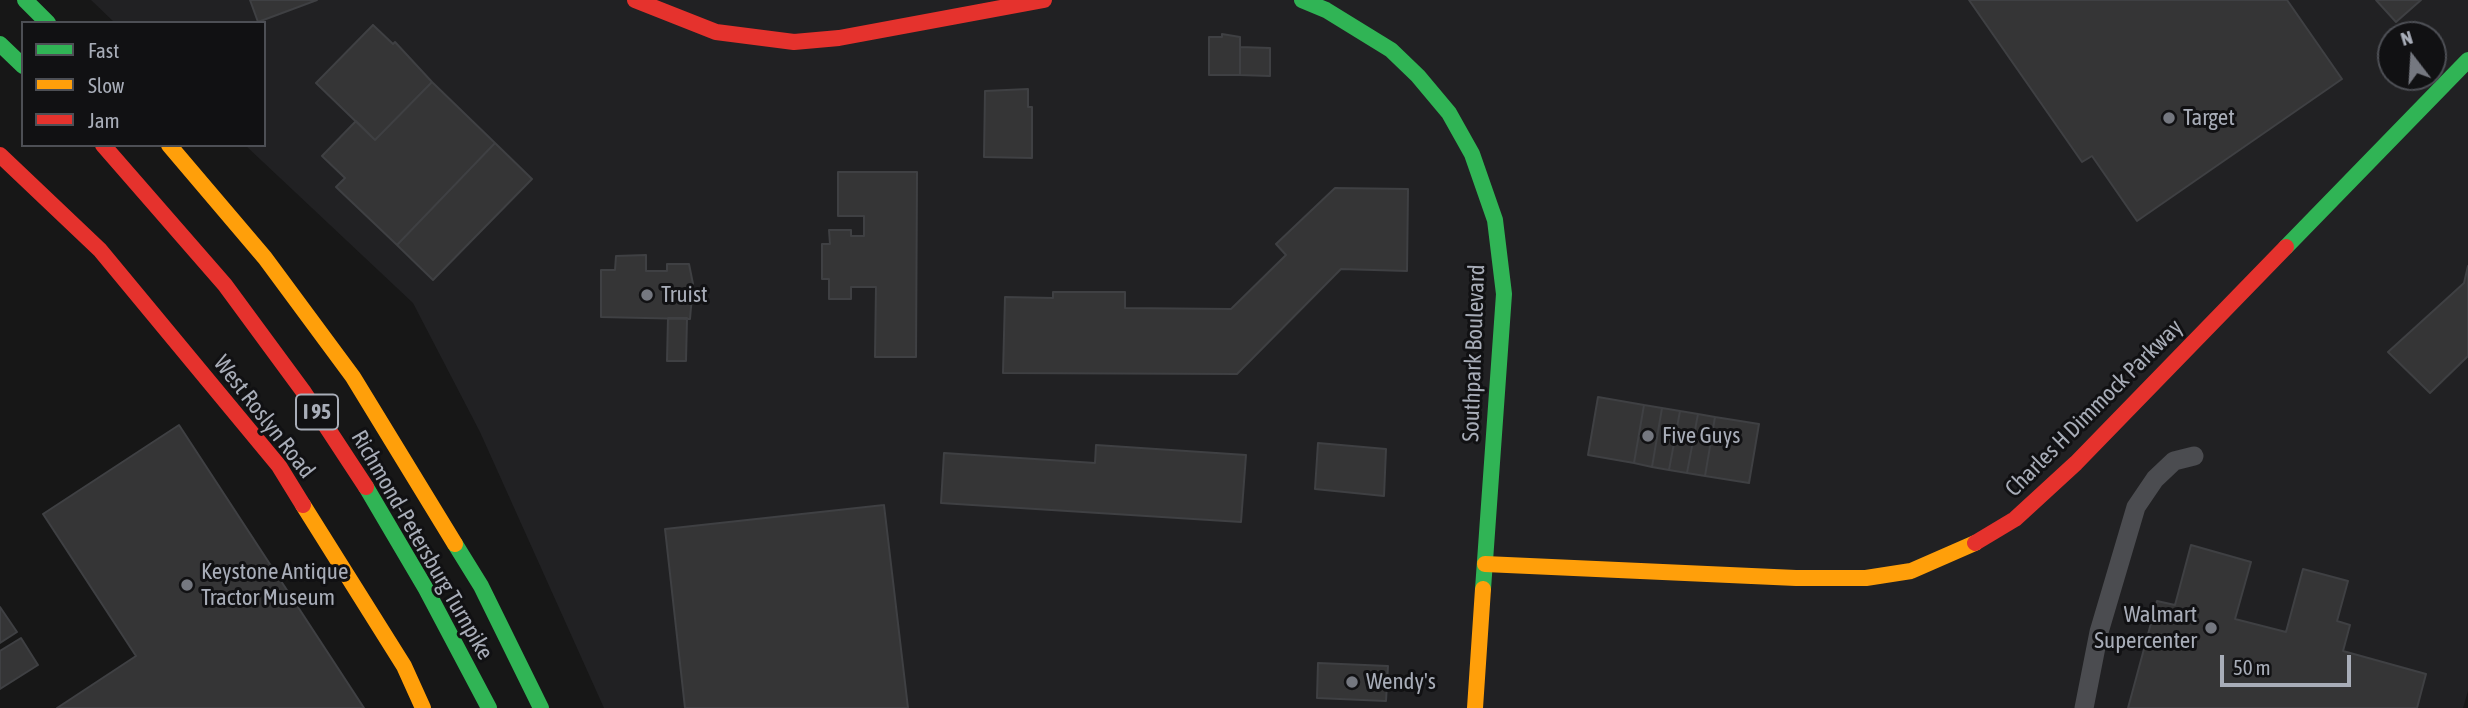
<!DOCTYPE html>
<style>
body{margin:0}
#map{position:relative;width:2468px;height:708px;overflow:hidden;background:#171717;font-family:"Asap Condensed",sans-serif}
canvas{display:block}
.legend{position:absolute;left:21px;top:21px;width:245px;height:126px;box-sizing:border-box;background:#111113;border:2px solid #4d4f55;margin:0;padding:9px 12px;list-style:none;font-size:21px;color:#a8adb8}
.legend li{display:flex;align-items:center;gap:14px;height:35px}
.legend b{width:35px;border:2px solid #4d4f55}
.north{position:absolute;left:2377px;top:21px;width:70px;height:70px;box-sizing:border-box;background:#111113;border:2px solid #4d4f55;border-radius:50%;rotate:343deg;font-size:19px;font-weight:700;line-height:28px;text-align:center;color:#a8adb8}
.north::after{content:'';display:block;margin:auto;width:24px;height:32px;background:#757880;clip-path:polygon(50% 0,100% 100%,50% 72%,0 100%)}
.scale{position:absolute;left:2220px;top:655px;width:131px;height:32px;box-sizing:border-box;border:4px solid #a8adb8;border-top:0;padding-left:9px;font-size:21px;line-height:24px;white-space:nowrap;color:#a8adb8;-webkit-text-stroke:5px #111113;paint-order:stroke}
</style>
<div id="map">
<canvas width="2468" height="708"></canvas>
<ul class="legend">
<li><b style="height:9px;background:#30b455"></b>Fast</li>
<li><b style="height:9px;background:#ff9f0a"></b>Slow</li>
<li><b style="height:9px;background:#e5322d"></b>Jam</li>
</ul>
<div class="north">N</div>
<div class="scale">50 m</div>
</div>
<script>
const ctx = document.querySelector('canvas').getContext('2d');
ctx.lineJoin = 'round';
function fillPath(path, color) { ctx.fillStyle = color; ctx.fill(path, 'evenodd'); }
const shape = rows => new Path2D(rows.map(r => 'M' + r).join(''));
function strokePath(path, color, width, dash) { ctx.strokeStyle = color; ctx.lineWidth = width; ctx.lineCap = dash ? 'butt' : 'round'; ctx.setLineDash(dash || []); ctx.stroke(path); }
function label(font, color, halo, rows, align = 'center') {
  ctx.font = font + ' "Asap Condensed",sans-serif'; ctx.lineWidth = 6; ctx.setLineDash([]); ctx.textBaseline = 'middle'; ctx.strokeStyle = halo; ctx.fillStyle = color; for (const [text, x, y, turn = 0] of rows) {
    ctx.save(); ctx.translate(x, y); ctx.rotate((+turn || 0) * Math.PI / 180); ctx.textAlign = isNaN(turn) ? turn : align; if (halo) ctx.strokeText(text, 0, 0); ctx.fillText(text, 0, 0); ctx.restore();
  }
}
fillPath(shape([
 [91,0,2468,0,2468,691,2463,708,604,708,480,432,413,303,245,145,264,145,264,23,115,23],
 [2391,35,2433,35,2433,77,2391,77]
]), '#212123');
const building = shape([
 [250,0,317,0,258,22,250,0],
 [1969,0,2287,0,2342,79,2137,221,2092,156,2082,162,1969,0],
 [2376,0,2421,0,2396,22,2376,0],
 [373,25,393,44,395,42,432,82,375,140,316,83,373,25],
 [1222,34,1240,37,1240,75,1209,75,1209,37,1222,37,1222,34],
 [1240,47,1270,48,1270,76,1240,75,1240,47],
 [432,82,495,143,397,245,336,187,345,178,322,156,356,121,375,140,432,82],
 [1028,89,1028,107,1032,107,1032,158,984,157,985,91,1028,89],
 [495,143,532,179,433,280,397,245,495,143],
 [838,172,917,172,916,357,875,357,876,287,851,287,851,299,829,299,829,279,822,279,822,244,830,244,829,230,851,230,851,236,864,236,864,216,838,216,838,172],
 [1335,188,1408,189,1407,271,1341,269,1237,374,1003,373,1005,297,1053,298,1053,292,1125,292,1125,308,1231,309,1286,255,1276,244,1335,188],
 [646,255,646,271,667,271,667,264,689,264,693,284,690,319,601,317,601,270,615,270,616,256,646,255],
 [2468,266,2468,356,2430,393,2388,352,2464,283,2468,266],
 [668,318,687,318,686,361,667,361,668,318],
 [1598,397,1644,405,1634,463,1588,455,1598,397],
 [1644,405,1662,408,1652,467,1634,463,1644,405],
 [1662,408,1680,411,1669,470,1652,467,1662,408],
 [1680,411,1698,414,1687,473,1669,470,1680,411],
 [1698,414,1715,417,1705,476,1687,473,1698,414],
 [1715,417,1759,424,1749,483,1705,476,1715,417],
 [179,425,364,708,57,708,136,656,43,514,179,425],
 [1318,443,1386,449,1384,496,1315,489,1318,443],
 [1096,445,1246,455,1241,522,941,503,944,453,1095,463,1096,445],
 [884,505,908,708,685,708,665,529,884,505],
 [2191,545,2251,562,2235,619,2286,632,2303,569,2348,581,2337,621,2350,625,2343,651,2426,674,2417,708,2128,708,2157,601,2175,605,2191,545],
 [0,607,17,632,0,643,0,607],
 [21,638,38,665,0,689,0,651,21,638],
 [1318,663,1388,666,1386,701,1317,698,1318,663]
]);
fillPath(building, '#353536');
strokePath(building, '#3f4043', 2);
strokePath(shape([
 [2084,708,2099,632,2136,507,2155,479,2174,461,2194,456]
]), '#4b4c50', 19);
strokePath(shape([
 [25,0,48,23],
 [1302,0,1326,10,1391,50,1418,76,1449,113,1472,154,1495,220,1504,294,1483,589],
 [0,44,23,66],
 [2286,247,2468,60],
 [366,487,426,589,489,708],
 [455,544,481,586,541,708]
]), '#30b455', 16);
strokePath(shape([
 [169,145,265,258,353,377,455,544],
 [303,505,404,666,423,708],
 [1485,564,1796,578,1866,578,1911,571,1975,543],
 [1475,708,1483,589]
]), '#ff9f0a', 16);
strokePath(shape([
 [635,0,716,32,794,42,839,38,1044,0],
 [103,145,225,285,303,391,366,487],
 [0,155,100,250,279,466,303,505],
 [1975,543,2015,519,2076,463,2286,247]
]), '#e5322d', 16);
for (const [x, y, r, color] of [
 [2169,118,7,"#757880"],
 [647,295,7,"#757880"],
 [1648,436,7,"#757880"],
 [187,585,7,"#757880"],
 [2211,628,7,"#757880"],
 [1352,682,7,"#757880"]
]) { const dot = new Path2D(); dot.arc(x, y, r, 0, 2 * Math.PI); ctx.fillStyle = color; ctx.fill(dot); strokePath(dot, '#111113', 2.5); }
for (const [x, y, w] of [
 [317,412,42]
]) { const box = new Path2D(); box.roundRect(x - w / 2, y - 17.5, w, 35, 5); ctx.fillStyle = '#111113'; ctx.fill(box); strokePath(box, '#a8adb8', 2); }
label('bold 21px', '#a8adb8', null, [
 ["I 95",317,412]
]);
label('23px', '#a8adb8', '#111113', [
 ["Target",2183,118],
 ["Truist",661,295],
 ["Five Guys",1662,436],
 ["Keystone Antique",201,572],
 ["Tractor Museum",201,598],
 ["Walmart",2197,615,"right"],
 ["Supercenter",2197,641,"right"],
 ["Wendy's",1366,682]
], 'left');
label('23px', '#a8adb8', '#111113', [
 ["Southpark Boulevard",1474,353,-88],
 ["Charles H Dimmock Parkway",2094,408,-45],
 ["West Roslyn Road",264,417,52],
 ["Richmond-Petersburg Turnpike",422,545,60]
]);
</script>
